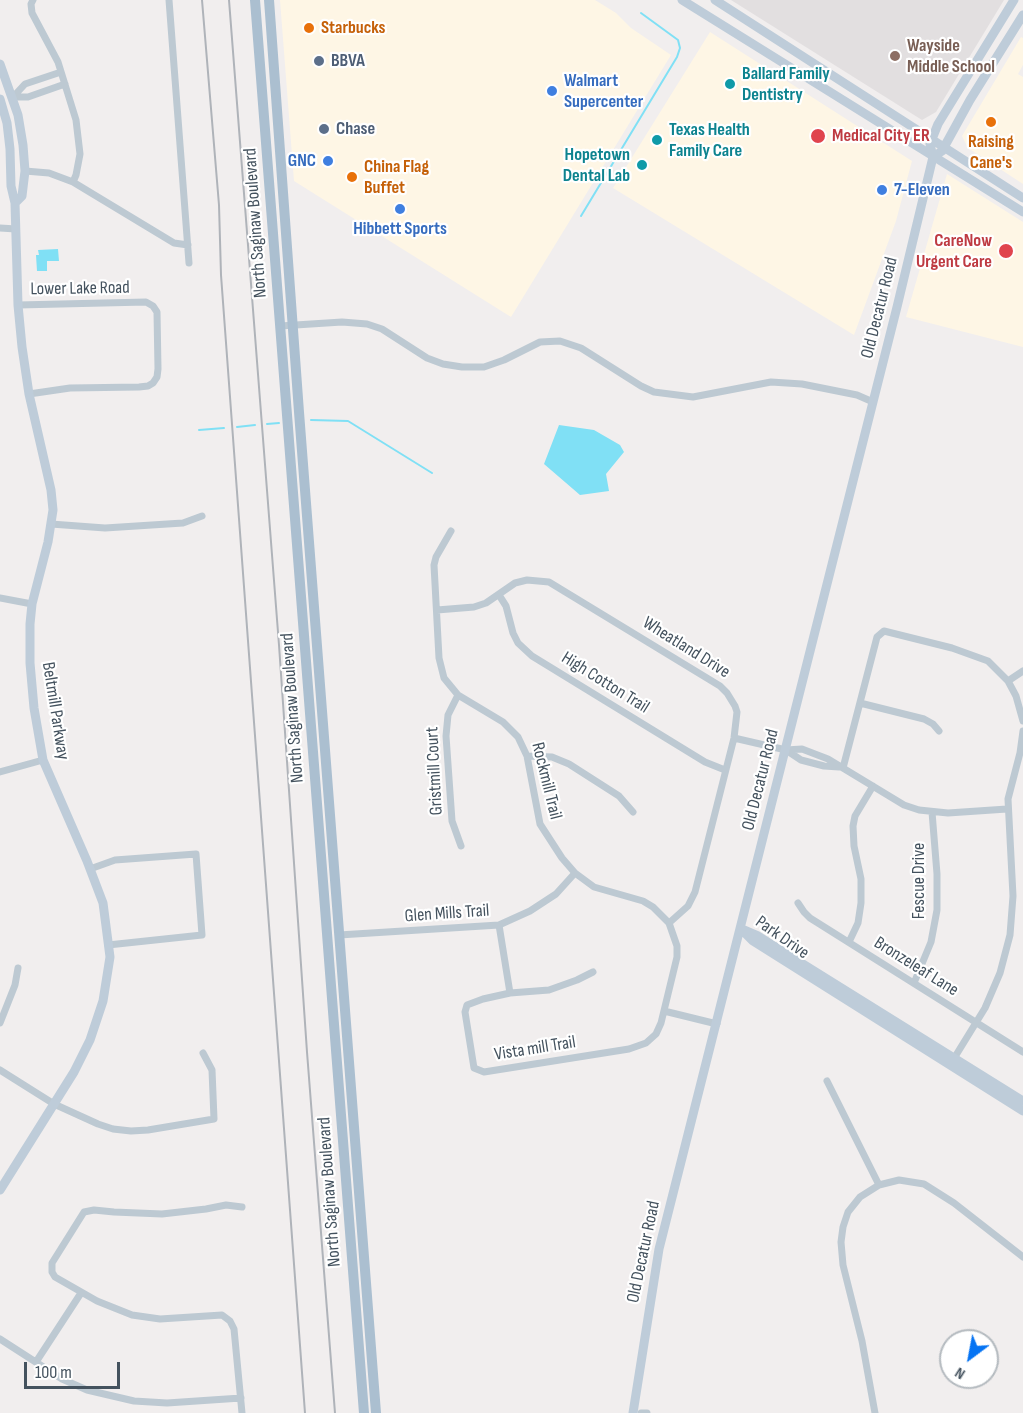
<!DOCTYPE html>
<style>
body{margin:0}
#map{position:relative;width:1023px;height:1413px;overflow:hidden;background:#f1eeee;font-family:"Sofia Sans Condensed",sans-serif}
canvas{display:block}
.north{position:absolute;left:939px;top:1329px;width:60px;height:60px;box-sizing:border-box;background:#fff;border:2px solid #b4babf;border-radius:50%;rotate:212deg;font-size:16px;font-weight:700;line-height:24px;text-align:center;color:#44525e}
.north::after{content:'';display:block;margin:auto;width:21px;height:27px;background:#0674f3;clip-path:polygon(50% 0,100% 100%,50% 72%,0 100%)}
.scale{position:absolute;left:24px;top:1362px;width:96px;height:27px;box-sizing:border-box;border:3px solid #44525e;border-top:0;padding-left:8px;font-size:18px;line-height:21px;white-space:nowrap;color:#44525e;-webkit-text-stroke:4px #fff;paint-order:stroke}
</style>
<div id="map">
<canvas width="1023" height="1413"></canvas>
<div class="north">N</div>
<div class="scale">100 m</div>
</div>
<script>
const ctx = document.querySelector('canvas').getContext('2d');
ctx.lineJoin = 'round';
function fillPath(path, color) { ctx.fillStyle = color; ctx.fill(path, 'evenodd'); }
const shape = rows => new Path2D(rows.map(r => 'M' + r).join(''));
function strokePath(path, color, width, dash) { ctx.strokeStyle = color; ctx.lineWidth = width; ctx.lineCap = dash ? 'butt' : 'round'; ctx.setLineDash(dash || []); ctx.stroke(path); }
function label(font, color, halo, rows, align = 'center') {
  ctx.font = font + ' "Sofia Sans Condensed",sans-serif'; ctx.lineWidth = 4.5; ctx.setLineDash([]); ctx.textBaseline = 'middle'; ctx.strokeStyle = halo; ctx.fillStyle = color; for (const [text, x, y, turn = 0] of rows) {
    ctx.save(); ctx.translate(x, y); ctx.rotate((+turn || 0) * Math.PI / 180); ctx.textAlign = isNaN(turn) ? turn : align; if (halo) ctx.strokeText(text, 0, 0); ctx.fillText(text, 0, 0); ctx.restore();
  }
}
fillPath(shape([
 [280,0,595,0,616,13,631,28,671,55,511,317,294,181],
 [710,32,912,161,896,221,854,335,613,188],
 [1021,37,1023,38,1023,65,1018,74,1023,77,1023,184,968,148,962,136],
 [947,174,1023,222,1023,347,906,317]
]), '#fef6e5');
fillPath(shape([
 [731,0,1004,0,936,112,922,120]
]), '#e2dfe0');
fillPath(shape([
 [58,249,59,261,47,261,47,271,37,271,36,255,39,255,38,250],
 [559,425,594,430,620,445,624,452,606,474,609,491,580,495,544,464]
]), '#80e0f5');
strokePath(shape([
 [581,216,677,57,680,48,678,40,641,13],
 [311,420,348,421,432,473],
 [267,424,279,423],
 [237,427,255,425],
 [199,430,224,428]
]), '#80e0f5', 2);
strokePath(shape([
 [33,0,31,4,32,13,58,62,76,120,80,154,76,175,73,182],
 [169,0,189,263],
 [13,97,25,84,61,72],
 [13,97,28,97,65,84],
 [25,171,49,173,73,182,174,243,188,245],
 [0,228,16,229],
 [18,305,146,302,153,306,157,312,158,369,157,377,153,383,148,386,139,387,70,388,29,394],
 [280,326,342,322,367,324,382,329,427,358,443,364,462,367,484,367,504,360,540,342,560,341,581,348,641,386,654,392,693,397,771,382,802,384,857,395,873,402],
 [51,524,105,528,183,523,202,516],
 [451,531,436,557,434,565,439,658,444,678,458,695,503,722,518,737,527,756,540,824,562,858,575,873,594,887,643,901,653,907,669,923,677,946,677,957,661,1023,656,1034,646,1043,629,1049,484,1072,474,1068,465,1012,467,1005,483,999,510,993,549,990,577,980,593,972],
 [499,595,506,606,513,633,518,643,532,656,705,762,725,770],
 [0,598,32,604],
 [437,610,474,607,486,603,515,583,527,580,549,582,720,686,727,693,735,706,737,712,734,738,695,892,688,906,669,923],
 [1008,681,1023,671],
 [458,695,448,715,446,736,452,821,461,846],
 [860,703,924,719,933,724,939,731],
 [734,738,786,750,802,749,828,759,904,805,919,810,948,813,1007,809],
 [786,750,801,760,824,766,839,767],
 [527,756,552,757,569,764,619,796,633,812],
 [843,768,877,637,884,631,952,648,988,661,1008,681,1016,696,1023,721],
 [0,772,43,760],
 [90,869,115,860,196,854,202,935,108,945],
 [798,903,804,912,810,918,1023,1052],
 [499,925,510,993],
 [339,935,499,925,530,911,556,894,575,873],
 [849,942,858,923,861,903,861,879,854,846,853,826,855,816,873,786],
 [914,983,931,942,937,910,937,874,932,812],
 [664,1011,717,1024],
 [0,1023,15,985,18,968],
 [953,1060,985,1008,1000,973,1010,935,1013,896,1008,799,1020,753,1023,731],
 [0,1070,54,1104,98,1124,113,1129,131,1131,148,1130,214,1119,212,1070,203,1053],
 [827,1081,879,1185],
 [0,1339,62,1379,87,1390,134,1401,167,1403,241,1398],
 [36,1362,81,1293],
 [242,1413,234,1329,230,1321,222,1315,160,1319,132,1315,97,1301,55,1277,52,1272,52,1263,84,1212,94,1210,114,1212,162,1214,206,1209,226,1205,242,1207],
 [641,1413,647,1413],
 [875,1413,862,1341,843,1265,841,1242,843,1227,848,1212,860,1197,879,1185,899,1180,924,1184,954,1203,1023,1257]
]), '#bdc9d2', 7);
strokePath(shape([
 [682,0,1023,212],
 [715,0,1023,198],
 [0,64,18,115,23,145,25,171,22,196,15,203],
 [0,99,7,123,10,149,11,186,15,203,18,305,22,347,29,394,51,490,53,510,48,542,32,604,30,624,30,663,34,708,43,760,87,861,103,903,110,957,103,1001,90,1040,74,1072,0,1190],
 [933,157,942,151,970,100,1023,15],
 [741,929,753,941,1023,1111],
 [744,930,758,936,1023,1101],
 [633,1413,659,1249,897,307,933,157,930,144,938,124,1014,0]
]), '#beccd9', 9);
strokePath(shape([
 [255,0,364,1413],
 [269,0,299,412,376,1413]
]), '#abbfd0', 10);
strokePath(shape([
 [202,0,219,205,221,275,305,1413],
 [229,0,279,645,307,1052,335,1413]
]), '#afb3b9', 2);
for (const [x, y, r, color] of [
 [309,28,6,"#e8710a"],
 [895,56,6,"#8d6e63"],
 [319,61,6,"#5c6f8a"],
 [730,84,6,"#0f9aa8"],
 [552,91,6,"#3f7fe0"],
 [991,122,6,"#e8710a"],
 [324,129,6,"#5c6f8a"],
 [818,136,8,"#e0444e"],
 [657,140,6,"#0f9aa8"],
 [328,161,6,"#3f7fe0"],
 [642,165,6,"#0f9aa8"],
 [352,177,6,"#e8710a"],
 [882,190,6,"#3f7fe0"],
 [400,209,6,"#3f7fe0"],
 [1006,251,8,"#e0444e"]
]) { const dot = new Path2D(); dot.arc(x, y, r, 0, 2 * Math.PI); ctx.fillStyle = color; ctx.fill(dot); strokePath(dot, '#fff', 2); }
label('bold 18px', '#c56008', '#fff', [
 ["Starbucks",321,28],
 ["Raising",991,142,"center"],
 ["Cane's",991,163,"center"],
 ["China Flag",364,167],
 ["Buffet",364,188]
], 'left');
label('bold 18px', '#785e54', '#fff', [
 ["Wayside",907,46],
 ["Middle School",907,67]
], 'left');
label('bold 18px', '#4e5e75', '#fff', [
 ["BBVA",331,61],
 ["Chase",336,129]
], 'left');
label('bold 18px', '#0d838f', '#fff', [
 ["Ballard Family",742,74],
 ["Dentistry",742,95],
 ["Texas Health",669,130],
 ["Family Care",669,151],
 ["Hopetown",630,155,"right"],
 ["Dental Lab",630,176,"right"]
], 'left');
label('bold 18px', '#366cbe', '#fff', [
 ["Walmart",564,81],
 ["Supercenter",564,102],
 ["GNC",316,161,"right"],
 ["7-Eleven",894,190],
 ["Hibbett Sports",400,229,"center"]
], 'left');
label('bold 18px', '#be3a42', '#fff', [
 ["Medical City ER",832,136],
 ["CareNow",992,241,"right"],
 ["Urgent Care",992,262,"right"]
], 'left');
label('18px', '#44525e', '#fff', [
 ["North Saginaw Boulevard",256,223,-94],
 ["Lower Lake Road",80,289,-1],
 ["Old Decatur Road",880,308,-76],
 ["Wheatland Drive",686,648,32],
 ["High Cotton Trail",605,683,32],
 ["North Saginaw Boulevard",293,708,-94],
 ["Beltmill Parkway",55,711,81],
 ["Gristmill Court",435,771,-93],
 ["Old Decatur Road",761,780,-76],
 ["Rockmill Trail",546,781,76],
 ["Fescue Drive",919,881,-90],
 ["Glen Mills Trail",447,914,-4],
 ["Park Drive",782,938,35],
 ["Bronzeleaf Lane",916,967,32],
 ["Vista mill Trail",535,1049,-9],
 ["North Saginaw Boulevard",330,1192,-94],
 ["Old Decatur Road",644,1252,-78]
]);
</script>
